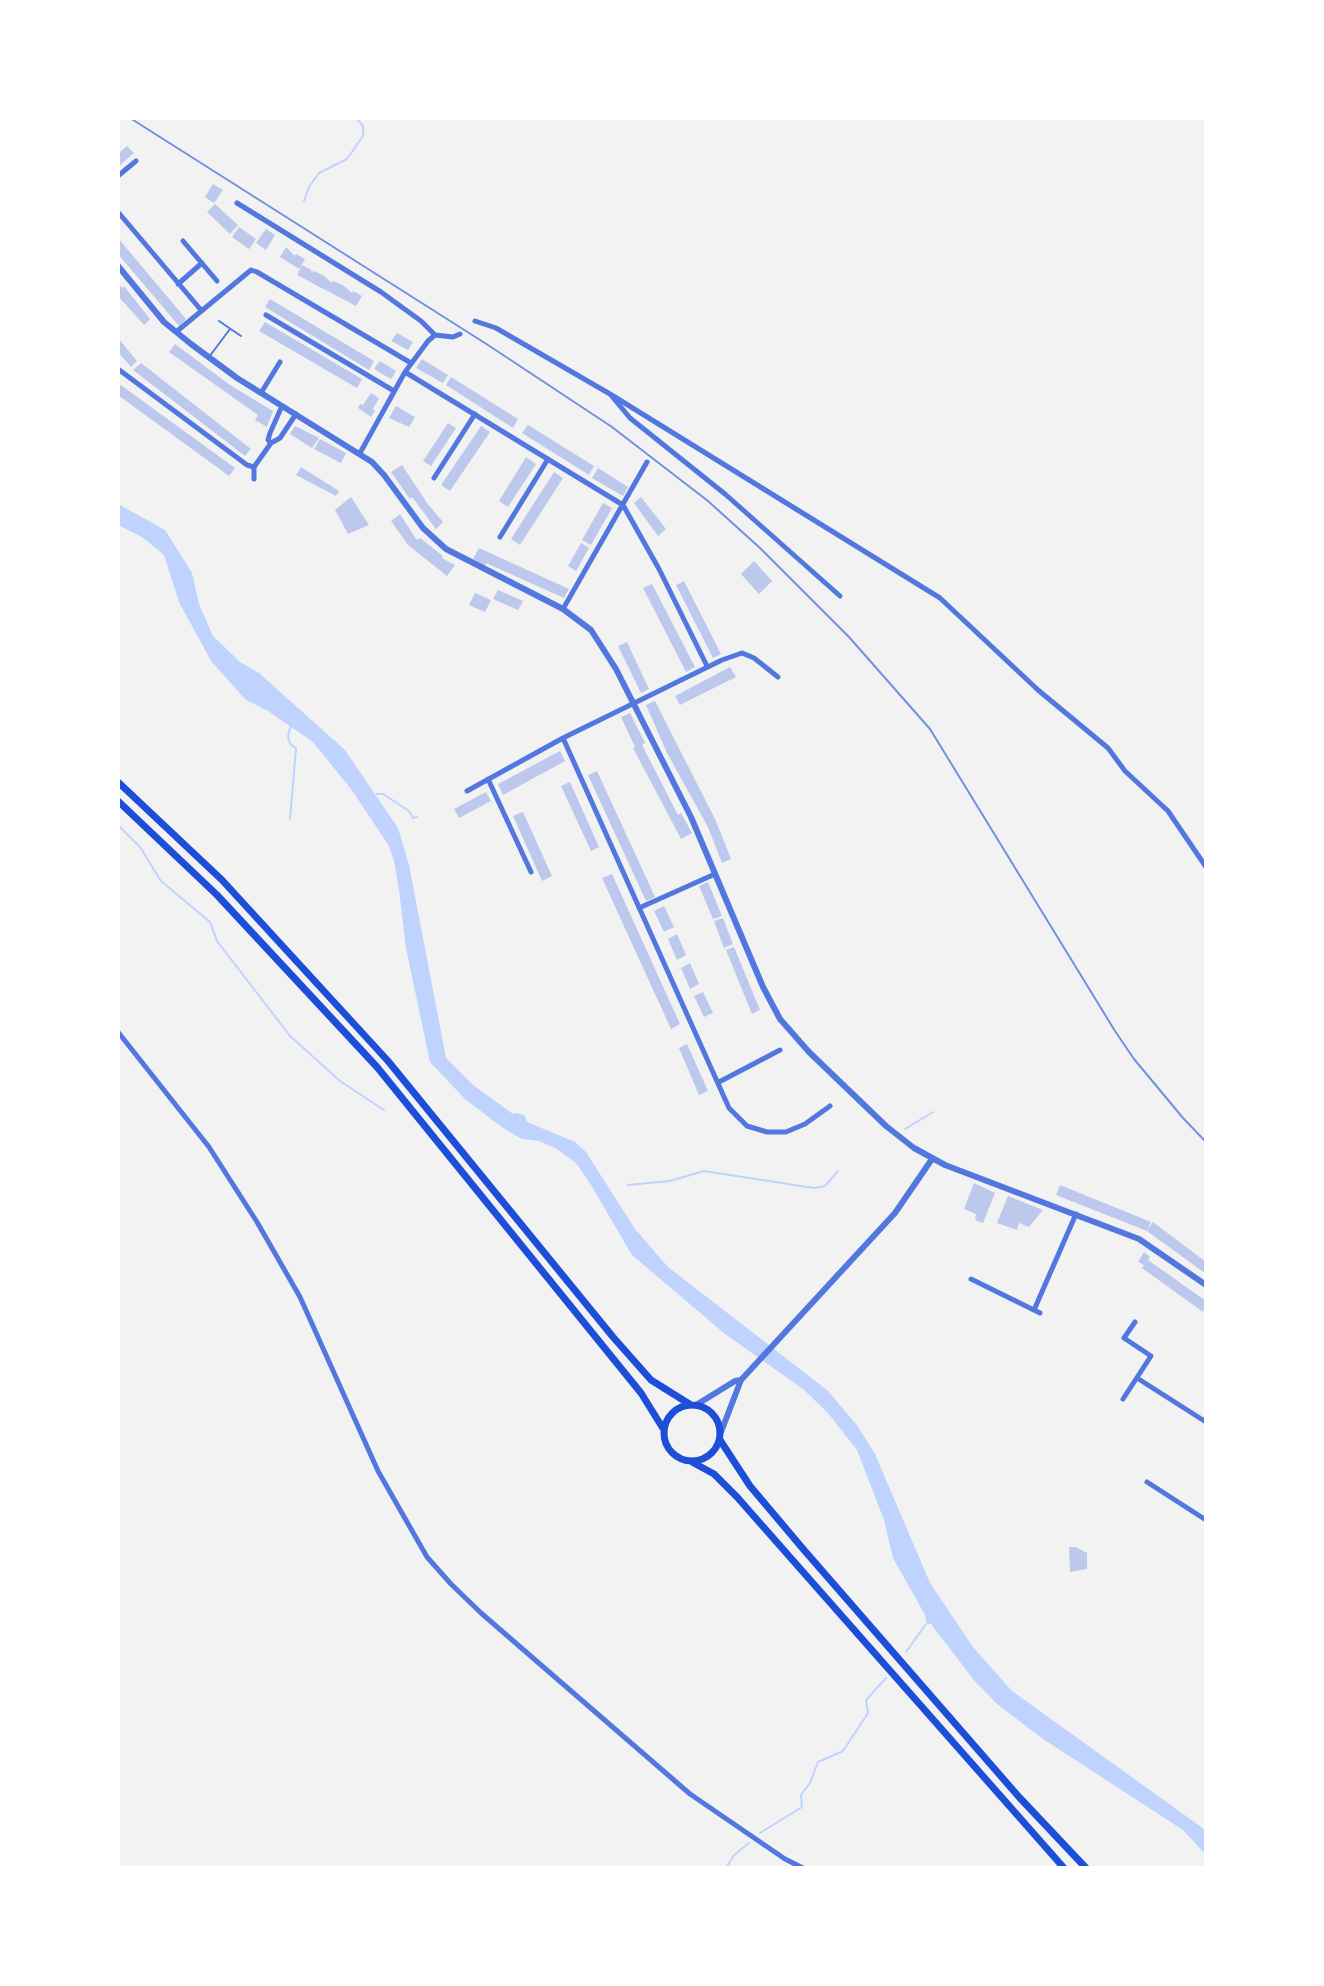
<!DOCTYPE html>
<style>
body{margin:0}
#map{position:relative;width:1324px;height:1986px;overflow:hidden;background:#f2f2f2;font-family:"Source Serif 4",serif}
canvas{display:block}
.frame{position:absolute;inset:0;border:120px solid #fff;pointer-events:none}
</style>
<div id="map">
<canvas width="1324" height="1986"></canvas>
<div class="frame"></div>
</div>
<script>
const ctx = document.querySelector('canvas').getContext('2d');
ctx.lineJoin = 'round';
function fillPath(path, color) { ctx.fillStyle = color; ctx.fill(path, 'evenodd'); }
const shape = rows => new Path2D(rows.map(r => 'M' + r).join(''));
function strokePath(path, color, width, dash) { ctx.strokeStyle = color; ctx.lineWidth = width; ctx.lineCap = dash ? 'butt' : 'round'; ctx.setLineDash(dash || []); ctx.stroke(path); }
fillPath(shape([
 [118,504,165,530,192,573,199,604,213,636,240,662,259,673,345,750,398,828,409,865,446,1058,473,1085,513,1114,517,1113,525,1116,527,1122,575,1142,586,1152,635,1229,668,1267,827,1390,857,1425,875,1454,930,1583,973,1647,1012,1691,1204,1829,1206,1855,1183,1830,1043,1739,997,1704,973,1679,931,1624,927,1624,925,1615,893,1558,884,1520,857,1450,828,1413,803,1389,725,1334,632,1255,591,1185,576,1163,557,1149,539,1141,522,1139,503,1128,465,1099,430,1062,406,948,399,890,394,861,389,846,351,789,313,742,268,711,246,700,211,661,179,602,164,555,142,537,118,525]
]), '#bfd3fe');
strokePath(shape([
 [304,201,309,187,319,173,347,159,363,136,363,126,356,118],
 [377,794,383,794,409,811,413,818,417,817],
 [290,819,296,748,290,744,288,736,291,725],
 [118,825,140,847,161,881,210,922,217,941,290,1036,340,1081,384,1110],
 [905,1129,933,1112],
 [628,1185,670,1181,704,1171,814,1188,825,1186,838,1171],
 [906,1652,926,1624],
 [760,1833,802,1807,801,1795,810,1783,818,1762,843,1751,868,1713,866,1700,886,1678],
 [726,1868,734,1855,749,1843]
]), '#bfd3fe', 2);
fillPath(shape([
 [127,146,134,153,118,167,118,154],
 [213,184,223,190,214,203,205,197],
 [215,204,238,225,230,234,207,212],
 [239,227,256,239,249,249,232,237],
 [266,229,275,235,266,250,256,243],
 [118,238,186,319,179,326,118,254],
 [286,247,295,256,296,254,305,259,299,269,280,257],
 [302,265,311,270,312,273,313,271,323,275,332,283,333,281,343,285,352,293,353,291,362,296,356,306,297,275],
 [118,283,122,288,124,286,150,319,144,325,118,296],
 [270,299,374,361,369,370,265,307],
 [265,322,362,379,357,388,259,331],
 [397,333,413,342,408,350,391,341],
 [118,338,137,361,131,367,118,352],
 [175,344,230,385,273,411,267,427,255,420,258,415,169,352],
 [422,359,448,375,443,383,416,368],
 [380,361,396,371,391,379,374,369],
 [141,363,251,449,245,456,133,370],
 [451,377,518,419,513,428,446,385],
 [118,383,235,468,229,476,118,395],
 [371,393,379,398,373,409,375,411,371,417,358,408,360,404,363,405],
 [396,406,415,417,409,427,389,418],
 [448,423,456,428,431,466,423,461],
 [528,425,594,466,589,475,522,433],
 [295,426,319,438,312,448,290,434],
 [481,426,490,432,450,491,441,485],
 [320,439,346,453,341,463,314,449],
 [526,457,536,464,508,507,499,501],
 [402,465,427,503,443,522,436,529,412,497,410,499,391,472],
 [301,467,339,491,336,496,296,475],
 [598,468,628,487,623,496,592,478],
 [554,472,563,478,520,545,511,539],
 [351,497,369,525,348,534,335,510],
 [641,497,666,529,658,536,634,503],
 [603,503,612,508,591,545,582,540],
 [400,514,416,539,418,540,420,538,443,556,442,558,455,565,447,576,408,545,391,521],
 [581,543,589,548,576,571,568,566],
 [479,548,569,589,564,598,486,563,485,566,473,559],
 [754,561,772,581,759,594,741,574],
 [684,581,721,654,713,658,676,585],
 [652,584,695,667,686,672,643,588],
 [498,590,523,601,518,610,493,599],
 [475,593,491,600,485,612,469,605],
 [627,642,649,689,641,693,618,646],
 [730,667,736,677,680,705,675,696],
 [655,701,716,821,731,859,722,863,708,827,667,753,646,705],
 [630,713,645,743,642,745,678,815,681,813,692,833,681,839,633,748,635,747,621,717],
 [560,751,565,761,503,795,498,784],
 [597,771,655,897,646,901,588,775],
 [570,782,599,847,591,851,561,786],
 [486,792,491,801,459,818,454,809],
 [523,812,552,876,542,881,513,816],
 [612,874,680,1024,671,1029,602,878],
 [708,882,722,916,713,919,699,886],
 [664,906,674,927,664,932,654,911],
 [723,918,733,944,724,948,714,921],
 [677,934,686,955,677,960,668,939],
 [734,947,760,1010,752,1014,726,950],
 [690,963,699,984,690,989,681,968],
 [703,992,713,1013,704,1017,694,996],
 [687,1044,708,1091,699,1095,679,1048],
 [974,1183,995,1193,983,1223,975,1220,976,1214,964,1209],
 [1060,1185,1151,1222,1147,1231,1056,1195],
 [1008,1196,1043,1210,1029,1227,1019,1223,1017,1230,997,1223],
 [1153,1222,1206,1262,1206,1274,1147,1231],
 [1144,1252,1150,1257,1148,1260,1206,1301,1203,1312,1142,1268,1144,1265,1138,1262],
 [1069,1547,1076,1547,1087,1553,1087,1569,1070,1572]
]), '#bdc9ec');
strokePath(shape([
 [219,321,241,336],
 [209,357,230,329]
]), '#5277de', 2);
strokePath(shape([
 [118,176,136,161],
 [237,203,381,292,421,321,435,335],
 [118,212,201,310],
 [183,241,217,281],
 [178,284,202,263],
 [266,315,394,391],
 [475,321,496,328,610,394,630,418,725,494,840,596],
 [176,332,251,270,257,272,411,363],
 [118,369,247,465,254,467,271,443,280,438,296,414],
 [405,372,623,505,659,569,707,666],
 [261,393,280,362],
 [610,394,940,598,1038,690,1108,748,1125,771,1168,811,1206,867],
 [271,443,268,440,270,433,282,406],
 [360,453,405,372,428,341,435,335,453,337,460,334],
 [434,478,475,414],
 [254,479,254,467],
 [500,537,548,459],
 [563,609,647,462],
 [563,738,729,1108,747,1126,767,1132,786,1132,805,1124,830,1106],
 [488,779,531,872],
 [467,791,563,738,722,660,742,653,754,658,778,677],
 [639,908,715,874],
 [118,1032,209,1147,257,1222,300,1297,378,1471,427,1557,451,1584,481,1613,690,1794,785,1859,803,1868],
 [719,1082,780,1050],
 [971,1279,1040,1313],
 [1034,1310,1076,1214],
 [1137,1378,1206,1422],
 [1123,1399,1151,1356,1124,1338,1135,1322],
 [1147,1482,1206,1520]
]), '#5277de', 5);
strokePath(shape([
 [118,266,164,322,191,344,237,378,372,462,384,475,423,528,446,549,563,609,591,630,616,669,691,817,763,987,780,1019,809,1052,886,1126,914,1148,945,1165,1139,1239,1206,1285],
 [696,1405,735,1381,741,1380],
 [721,1432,741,1380,895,1213,932,1159]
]), '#5277de', 6);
strokePath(shape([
 [118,782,222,880,388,1061,613,1337,651,1380,691,1405],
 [118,801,217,895,377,1067,641,1393,664,1430],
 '664 1433a28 28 0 1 1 56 0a28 28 0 1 1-56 0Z',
 [720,1440,750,1486,804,1550,1019,1797,1086,1868],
 [692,1462,714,1474,737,1497,1064,1868]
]), '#1d4ed8', 7);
strokePath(shape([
 [130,118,488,345,612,427,708,501,760,548,849,637,930,729,1115,1031,1134,1059,1183,1118,1206,1142]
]), '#7290e2', 2);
</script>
